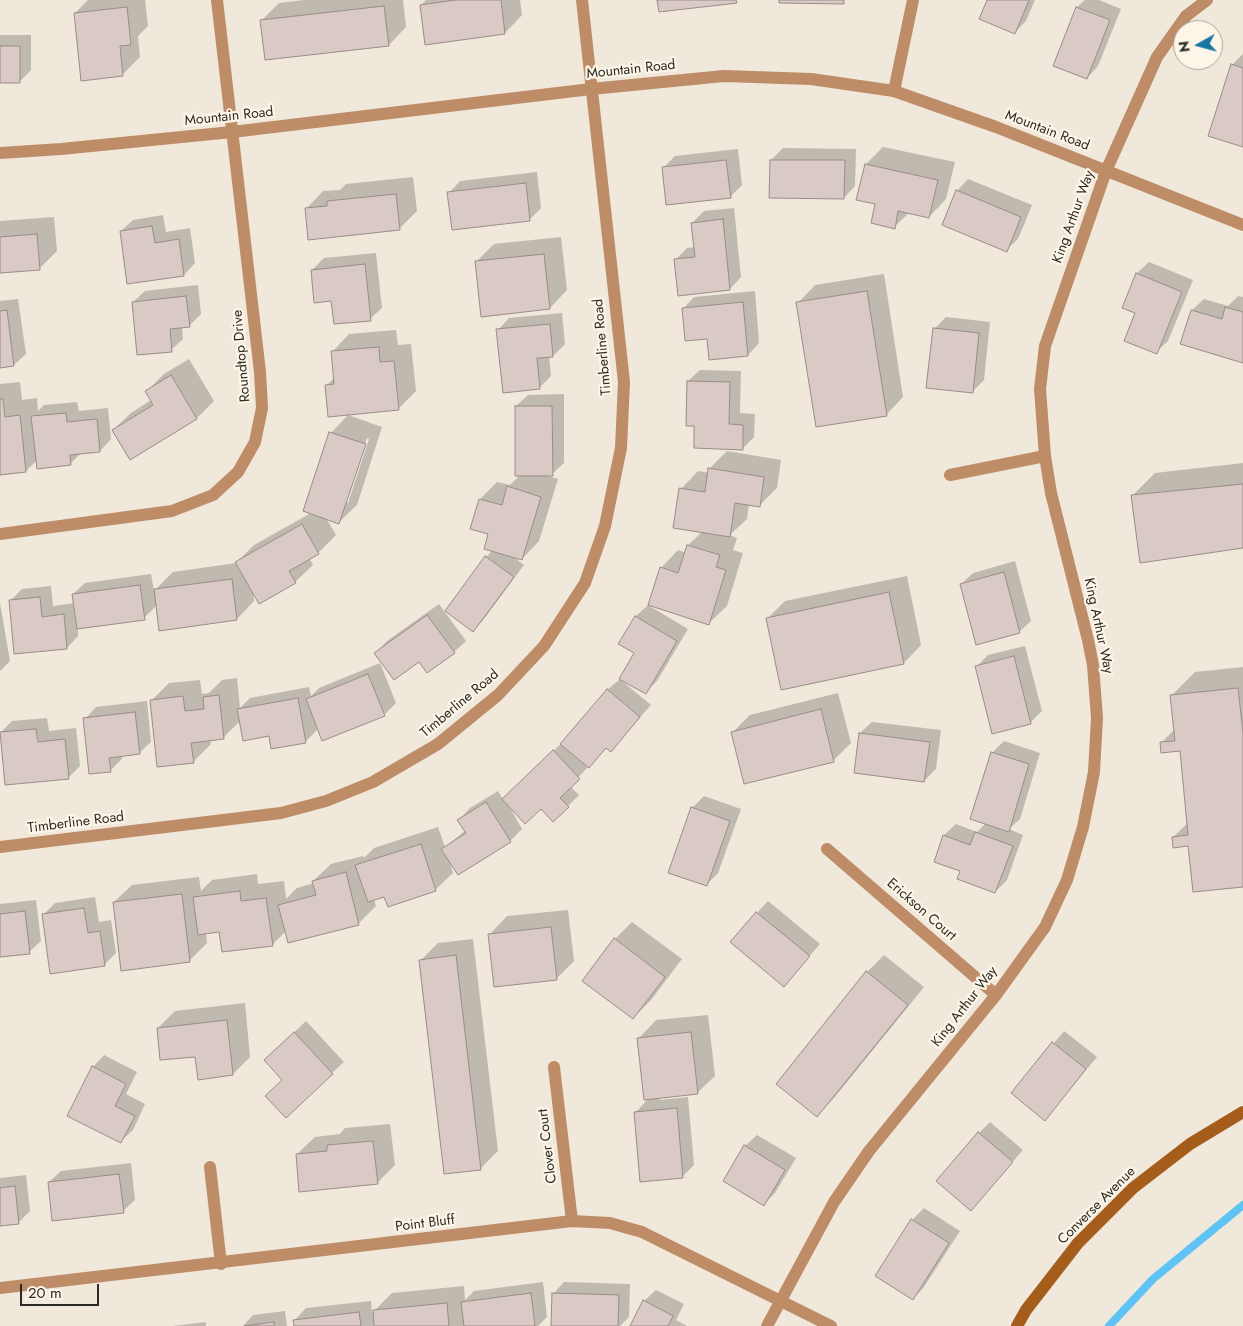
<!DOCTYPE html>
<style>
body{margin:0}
#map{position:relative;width:1243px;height:1326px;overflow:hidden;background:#efe8db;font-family:Jost,sans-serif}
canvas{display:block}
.north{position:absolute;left:1173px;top:20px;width:50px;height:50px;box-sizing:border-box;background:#fdf6e8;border:1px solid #a9a49a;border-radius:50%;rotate:263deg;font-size:14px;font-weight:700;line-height:20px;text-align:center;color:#2c2a25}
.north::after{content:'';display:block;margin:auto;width:18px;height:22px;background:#1676a3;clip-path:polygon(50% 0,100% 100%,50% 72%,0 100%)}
.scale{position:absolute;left:20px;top:1284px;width:79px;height:22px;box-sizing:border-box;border:2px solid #2c2a25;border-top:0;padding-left:6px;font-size:15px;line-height:18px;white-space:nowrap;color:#2c2a25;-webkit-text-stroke:4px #fdf6e8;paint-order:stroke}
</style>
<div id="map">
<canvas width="1243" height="1326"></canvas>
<div class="north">N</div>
<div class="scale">20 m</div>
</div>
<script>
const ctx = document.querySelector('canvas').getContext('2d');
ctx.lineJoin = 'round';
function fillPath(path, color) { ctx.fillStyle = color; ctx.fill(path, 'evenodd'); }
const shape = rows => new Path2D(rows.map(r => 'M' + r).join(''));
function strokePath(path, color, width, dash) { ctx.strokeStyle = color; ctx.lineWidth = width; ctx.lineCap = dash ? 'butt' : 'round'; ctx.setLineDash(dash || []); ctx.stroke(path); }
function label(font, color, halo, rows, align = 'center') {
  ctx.font = font + ' Jost,sans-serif'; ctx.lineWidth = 4.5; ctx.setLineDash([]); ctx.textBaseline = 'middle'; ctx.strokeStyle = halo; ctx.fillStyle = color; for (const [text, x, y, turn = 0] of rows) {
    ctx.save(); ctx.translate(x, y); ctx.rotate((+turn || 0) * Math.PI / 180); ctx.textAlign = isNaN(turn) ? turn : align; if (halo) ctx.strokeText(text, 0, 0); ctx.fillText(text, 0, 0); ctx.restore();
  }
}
fillPath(shape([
 [88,0,145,0,148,26,138,36,140,57,122,75,75,13],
 [304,0,403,0,406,27,389,45,262,20,279,3],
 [426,0,520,0,522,15,505,33,421,5],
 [988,0,1035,0,1026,21,1015,32],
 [1085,0,1099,0,1121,9,1098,66,1087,78,1055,65,1077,7],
 [0,35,31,35,31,70,20,81,0,82],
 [1243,54,1243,145,1232,65],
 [883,147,955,162,946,199,929,217,909,213,894,227,877,203,866,164],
 [783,148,856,149,855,186,844,198,771,160],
 [738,149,742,185,730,197,663,168,675,156],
 [537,172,541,208,529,220,449,193,460,181],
 [413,177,417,211,399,229,306,209,323,191,340,190,346,184],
 [968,179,1032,205,1018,239,1006,250,957,191],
 [734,208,741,277,730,289,675,260,687,248,695,247,692,223,704,211],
 [163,215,166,232,190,228,195,263,184,275,121,231,133,220],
 [54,217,57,251,39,269,0,272,0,221],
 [561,237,567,290,550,308,476,262,494,244],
 [376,253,382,308,370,319,333,299,312,270,324,258],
 [1149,262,1193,280,1168,341,1156,352,1137,313,1124,307,1137,273],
 [884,274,903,397,886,415,798,303,815,285],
 [198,285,201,314,189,326,182,327,183,339,171,350,133,302,145,291],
 [755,291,759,343,748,355,708,338,683,309,694,297],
 [1238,296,1243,297,1243,362,1192,310,1204,299,1228,306],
 [18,299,26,354,14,365,0,367,0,301],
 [562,313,565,344,553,356,549,356,551,376,539,388,498,330,509,318],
 [946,317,990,322,984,380,972,392,934,329],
 [396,330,398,345,411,344,416,391,398,409,327,385,334,378,332,352,349,334],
 [189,359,214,401,197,418,130,458,113,430,131,413,151,400,146,392,164,374],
 [700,370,741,371,740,413,755,414,754,437,742,449,696,425,688,381],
 [20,382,22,400,37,398,38,411,44,405,77,402,79,411,108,408,111,439,100,451,81,453,71,463,37,460,26,471,0,474,0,384],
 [564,394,564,463,552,474,544,475,558,479,539,541,522,559,512,556,524,565,484,619,473,631,486,557,493,550,480,499,497,482,510,485,521,474,516,406,528,395],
 [348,415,382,427,357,505,339,522,326,518,336,535,318,553,309,558,313,565,295,582,253,591,254,601,237,619,160,629,157,605,144,618,78,628,78,636,67,648,10,601,22,589,51,586,53,606,75,603,73,594,85,583,151,574,154,591,173,572,236,563,254,545,311,513,331,433],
 [367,438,369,439,348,503,345,503],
 [727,451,781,460,777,488,759,506,749,504,747,519,730,535,737,538,733,550,743,553,727,606,709,623,661,568,678,550,686,553,688,545,702,532,681,489,698,471,709,473,709,469],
 [1243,463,1243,547,1132,496,1155,473],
 [1015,561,1031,621,1019,632,961,584,973,573],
 [907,576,921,645,904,663,767,619,785,601],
 [0,603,10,661,0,671],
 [439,604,466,641,454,652,420,660,376,653,387,641],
 [648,605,688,629,657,681,645,693,622,681,651,705,611,750,607,747,570,786,579,795,568,806,508,804,522,829,510,841,459,874,449,859,453,873,435,890,385,895,374,899,376,906,358,924,286,931,272,945,220,931,206,933,207,943,189,961,114,902,132,885,199,877,201,891,212,880,257,874,258,884,284,881,286,899,297,888,314,883,313,881,331,864,363,856,364,858,374,848,438,827,445,847,466,830,459,820,470,808,498,791,503,799,565,740,607,690,620,679,635,653,620,644,636,616],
 [1025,646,1042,711,1030,723,976,667,988,655],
 [380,663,396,703,384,715,316,725,317,730,305,742,240,721,223,738,210,740,211,744,193,762,151,701,169,683,200,680,202,694,209,693,222,680,237,678,240,708,250,698,309,687,311,696,319,688],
 [1243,667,1243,886,1190,845,1173,837,1188,823,1181,750,1161,743,1175,729,1172,695,1195,672],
 [838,693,851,743,833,761,733,732,750,715],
 [147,701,151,742,139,753,122,755,122,759,110,771,85,719,96,707],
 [47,718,49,731,76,728,80,766,68,778,1,732,12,721],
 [872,722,941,730,936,769,924,781,860,733],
 [1004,741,1040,753,1020,819,1009,829,1023,835,1007,880,995,892,961,870,935,861,944,835,956,824,977,832,986,823,992,753],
 [704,796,741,809,718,873,706,885,692,808],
 [95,897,99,922,111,920,116,953,104,965,43,915,55,903],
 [36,900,41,941,29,952,0,956,0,904],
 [768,901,820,944,784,985,757,913],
 [568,910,574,961,556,979,490,934,507,916],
 [632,922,682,959,651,1000,633,1018,615,939],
 [473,939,498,1151,480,1169,421,960,438,943],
 [884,955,924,987,834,1098,817,1116,867,972],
 [245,1003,250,1057,233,1074,196,1056,158,1028,175,1011],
 [708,1015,715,1076,697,1093,659,1097,660,1100,688,1097,694,1165,682,1177,635,1113,649,1098,639,1038,656,1020],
 [306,1021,344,1062,332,1073,277,1049],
 [1064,1031,1097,1057,1045,1119,1013,1093],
 [104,1055,137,1072,126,1094,145,1104,133,1130,121,1141,93,1067],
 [990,1122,1023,1150,971,1209,979,1133],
 [390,1124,395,1165,377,1183,297,1154,315,1137,340,1134,345,1128],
 [757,1135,796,1158,775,1193,764,1204,745,1146],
 [131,1163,135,1200,123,1211,49,1182,61,1171],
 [26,1175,30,1211,18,1223,0,1225,0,1178],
 [924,1208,960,1231,924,1287,913,1299,877,1275,912,1220],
 [543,1282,547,1317,538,1326,295,1326,295,1320,306,1308,371,1301,372,1313,392,1293,464,1286,465,1300,474,1291],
 [564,1282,630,1284,629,1317,620,1326,552,1326,553,1294],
 [656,1290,684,1304,676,1320,687,1326,632,1326,644,1301],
 [285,1311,287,1326,243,1326,253,1315],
 [206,1322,206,1326,173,1326]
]), '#0003');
strokePath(shape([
 [1109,1326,1153,1279,1243,1205]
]), '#5fc3f5', 8);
const building = shape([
 [455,0,501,0,505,34,425,45,420,5,455,0],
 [657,0,736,0,737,3,659,12,657,0],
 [779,0,844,0,844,4,779,3,779,0],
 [987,0,1029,0,1015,34,979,19,987,0],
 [384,6,389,46,265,60,260,20,384,6],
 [127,7,131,45,120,46,123,76,81,81,74,13,127,7],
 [1076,7,1110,20,1087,79,1053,66,1076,7],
 [0,46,20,46,20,83,0,83,0,46],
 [1231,64,1243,68,1243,147,1208,136,1231,64],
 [726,160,731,198,666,205,662,167,726,160],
 [770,160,845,160,844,199,769,198,770,160],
 [865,164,938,180,929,218,898,211,895,229,871,223,875,204,856,200,865,164],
 [526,183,530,221,452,230,447,192,526,183],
 [956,190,1021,217,1007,252,942,225,956,190],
 [396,194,400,230,308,240,305,208,327,206,327,201,396,194],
 [723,219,730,290,678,296,674,259,695,257,691,223,723,219],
 [152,226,155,243,179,239,184,276,127,284,120,231,152,226],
 [37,234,40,270,0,273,0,237,37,234],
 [544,254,550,309,481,317,475,261,544,254],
 [365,264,371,321,334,324,331,301,314,303,311,270,365,264],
 [1136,273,1182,292,1157,354,1124,341,1135,313,1122,308,1136,273],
 [867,291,887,416,816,427,796,302,867,291],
 [186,296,190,327,170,329,172,352,137,355,132,302,186,296],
 [743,302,748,356,709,360,707,339,685,341,682,308,743,302],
 [1225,307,1243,312,1243,363,1180,344,1191,310,1222,319,1225,307],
 [7,310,14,366,0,368,0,311,7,310],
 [550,324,553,357,537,358,540,389,503,393,496,329,550,324],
 [933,328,979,333,973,393,926,388,933,328],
 [379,347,380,362,394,361,399,410,328,417,325,385,334,384,331,351,379,347],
 [171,375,197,419,130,460,112,430,153,405,145,391,171,375],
 [687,381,730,382,729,424,743,425,743,450,694,448,694,426,686,426,687,381],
 [0,399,3,399,5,417,20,415,26,472,0,475,0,399],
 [515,406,552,406,553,476,515,476,515,406],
 [66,413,67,422,97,419,100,452,70,455,71,465,37,469,31,416,66,413],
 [329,432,366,444,339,524,303,511,329,432],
 [708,468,764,477,760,507,735,503,730,537,673,528,679,488,705,492,708,468],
 [1243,484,1243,548,1140,563,1131,495,1243,484],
 [507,486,541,497,522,560,484,549,488,534,470,529,479,499,502,505,507,486],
 [302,524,319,554,289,571,296,583,259,604,235,562,302,524],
 [687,545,720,555,716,567,726,570,709,625,648,605,660,567,678,573,687,545],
 [485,556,514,577,473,632,445,611,485,556],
 [1004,572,1020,633,976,645,960,584,1004,572],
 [232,579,237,620,159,631,154,589,232,579],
 [140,585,145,620,77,629,72,594,140,585],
 [889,592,904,664,781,690,766,618,889,592],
 [40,597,42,617,64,614,67,649,14,654,9,600,40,597],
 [427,615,455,653,427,673,419,662,394,680,374,653,427,615],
 [635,616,677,641,646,694,619,679,634,653,618,644,635,616],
 [1014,656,1031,724,992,734,975,666,1014,656],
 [368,674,385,716,322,741,306,699,368,674],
 [1238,688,1243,733,1243,887,1193,892,1188,846,1173,848,1172,837,1188,835,1180,751,1161,753,1160,742,1175,741,1170,695,1238,688],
 [607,689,640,717,611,752,606,748,589,768,560,744,607,689],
 [219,695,224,739,191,743,194,763,157,767,150,700,183,696,185,711,204,709,203,697,219,695],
 [298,698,306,743,271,749,269,736,243,741,237,709,298,698],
 [821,709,834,762,744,784,731,732,821,709],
 [135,712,140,754,109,758,111,772,89,774,83,718,135,712],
 [36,729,38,742,65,739,69,779,5,785,0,732,36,729],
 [859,733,930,742,924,782,854,773,859,733],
 [553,750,580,779,560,798,569,807,553,822,541,809,525,824,502,799,553,750],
 [991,752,1029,764,1009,832,970,819,991,752],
 [486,802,511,842,458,875,441,849,466,833,457,820,486,802],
 [691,807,730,821,707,886,668,873,691,807],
 [975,832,1013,846,995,893,957,879,960,871,934,862,943,835,970,845,975,832],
 [421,844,436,891,388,907,384,897,368,902,355,865,421,844],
 [346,872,359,925,288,943,278,905,316,895,312,881,346,872],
 [240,891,241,901,266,898,273,946,222,952,219,932,198,935,193,897,240,891],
 [182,894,190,962,121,971,113,902,182,894],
 [84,908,88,933,100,931,105,966,50,974,42,914,84,908],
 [25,911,30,954,0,957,0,914,25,911],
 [756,912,810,956,784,987,730,942,756,912],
 [551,927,557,980,494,987,488,934,551,927],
 [614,938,665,977,633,1019,582,981,614,938],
 [456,955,481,1170,444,1174,419,960,456,955],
 [866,971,908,1005,817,1117,776,1084,866,971],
 [227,1020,233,1075,198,1080,195,1057,160,1060,157,1028,227,1020],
 [294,1032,333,1074,286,1118,265,1096,282,1080,264,1060,294,1032],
 [691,1032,698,1094,644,1100,637,1038,691,1032],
 [1052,1042,1086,1069,1045,1121,1011,1093,1052,1042],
 [92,1066,126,1084,115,1106,135,1116,121,1143,67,1116,92,1066],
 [677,1108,683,1178,640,1182,634,1112,677,1108],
 [978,1132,1013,1162,971,1211,936,1181,978,1132],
 [373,1141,378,1184,299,1192,296,1154,327,1151,327,1145,373,1141],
 [744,1145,785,1170,764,1206,723,1181,744,1145],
 [119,1174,124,1213,52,1221,48,1182,119,1174],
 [15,1186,19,1224,0,1226,0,1188,15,1186],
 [911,1219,949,1243,913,1300,875,1276,911,1219],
 [531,1293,535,1326,464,1326,461,1302,531,1293],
 [552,1293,619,1295,618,1326,551,1326,552,1293],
 [643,1300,673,1316,668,1326,630,1326,643,1300],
 [447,1303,449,1326,374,1326,373,1310,447,1303],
 [359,1312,361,1326,294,1326,293,1320,359,1312],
 [274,1322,274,1326,244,1326,274,1322]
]);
fillPath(building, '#d9cac5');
strokePath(building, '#9a8b87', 1);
strokePath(shape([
 [894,91,913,0],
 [950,475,1045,456],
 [0,534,172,511,213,495,238,472,255,442,262,408,260,372,217,0],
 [0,847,281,813,326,801,373,782,438,744,498,695,544,646,585,583,605,526,621,448,624,382,582,0],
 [827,849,996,995],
 [554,1067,572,1221],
 [210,1167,221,1264],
 [767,1326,834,1202,869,1151,996,995,1045,927,1067,880,1083,827,1094,772,1097,718,1093,665,1088,640,1051,493,1045,456,1040,389,1045,346,1106,171,1157,57,1186,16,1207,0]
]), '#be8c67', 12);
strokePath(shape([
 [0,153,61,149,232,132,591,89,724,76,811,79,894,91,996,127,1243,225],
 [0,1288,572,1221,610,1223,642,1232,831,1326]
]), '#be8c67', 12);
strokePath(shape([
 [1017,1326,1026,1310,1078,1243,1133,1188,1190,1144,1243,1112]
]), '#a55d1c', 12);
label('14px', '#2c2a25', '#fdf6e8', [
 ["Mountain Road",631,70,-6],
 ["Mountain Road",229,117,-6],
 ["Mountain Road",1047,131,21],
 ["King Arthur Way",1074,217,-70],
 ["Timberline Road",603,347,-95],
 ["Roundtop Drive",242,356,-95],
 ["King Arthur Way",1098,626,78],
 ["Timberline Road",460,704,-40],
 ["Timberline Road",76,823,-7],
 ["Erickson Court",921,910,41],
 ["King Arthur Way",965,1007,-52],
 ["Clover Court",548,1146,-97],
 ["Converse Avenue",1097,1206,-45],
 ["Point Bluff",425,1224,-7]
]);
</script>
